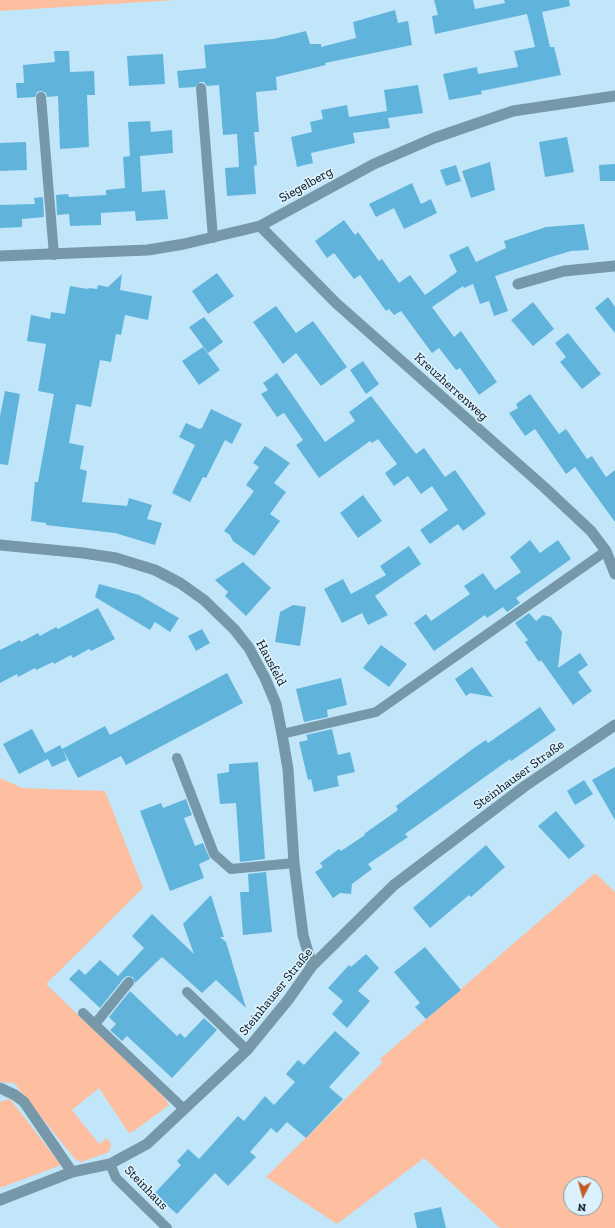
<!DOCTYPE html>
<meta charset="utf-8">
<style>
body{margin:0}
#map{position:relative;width:615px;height:1228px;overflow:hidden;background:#c1e6fa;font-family:"Zilla Slab",serif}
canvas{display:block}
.north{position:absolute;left:563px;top:1176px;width:40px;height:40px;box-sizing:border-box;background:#dbf1fd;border:1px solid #8597a1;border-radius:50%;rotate:186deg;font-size:11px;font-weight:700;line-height:16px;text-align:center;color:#051118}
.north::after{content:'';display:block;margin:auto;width:14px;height:18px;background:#c05e23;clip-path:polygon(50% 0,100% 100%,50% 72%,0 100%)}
</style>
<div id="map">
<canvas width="615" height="1228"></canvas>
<div class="north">N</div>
</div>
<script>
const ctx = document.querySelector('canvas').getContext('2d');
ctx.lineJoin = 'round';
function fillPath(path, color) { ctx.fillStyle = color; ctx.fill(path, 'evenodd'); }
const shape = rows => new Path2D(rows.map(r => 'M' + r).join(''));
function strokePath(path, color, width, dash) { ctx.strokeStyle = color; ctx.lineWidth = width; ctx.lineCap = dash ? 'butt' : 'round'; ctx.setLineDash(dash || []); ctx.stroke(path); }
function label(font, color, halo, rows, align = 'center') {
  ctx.font = font + ' "Zilla Slab",serif'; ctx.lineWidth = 3.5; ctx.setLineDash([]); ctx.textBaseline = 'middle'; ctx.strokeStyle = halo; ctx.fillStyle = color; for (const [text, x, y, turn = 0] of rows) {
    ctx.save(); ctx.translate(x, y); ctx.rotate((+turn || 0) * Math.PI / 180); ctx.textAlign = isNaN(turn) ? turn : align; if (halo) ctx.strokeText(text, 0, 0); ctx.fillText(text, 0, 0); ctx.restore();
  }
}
fillPath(shape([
 [0,0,176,0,0,11],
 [0,778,22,788,105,791,143,888,46,984,165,1098,169,1105,134,1131,129,1133,99,1088,72,1110,99,1144,107,1138,111,1144,109,1152,81,1162,75,1159,14,1083,0,1082],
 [595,873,615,892,615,1228,500,1228,424,1158,337,1224,266,1177,383,1062,380,1059],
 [571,1184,595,1184,595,1208,571,1208],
 [10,1099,61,1165,0,1188,0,1102]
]), '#fdbfa0');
fillPath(shape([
 [434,0,473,0,475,9,505,3,504,0,569,0,570,6,542,12,550,47,554,47,561,75,481,91,482,94,449,100,443,74,477,67,478,74,518,67,514,51,535,47,527,14,435,34,432,16,438,15],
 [395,10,398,23,408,21,412,45,325,63,326,65,276,77,277,90,256,92,259,132,254,132,257,165,254,166,256,194,227,196,225,168,239,167,237,134,223,135,219,85,207,86,204,82,200,82,195,87,179,88,177,71,206,68,204,45,273,39,306,31,310,44,321,44,321,47,356,38,353,22],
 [54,51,69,51,70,72,94,71,95,95,87,95,89,147,60,149,58,96,47,97,46,93,41,91,37,92,35,97,17,98,16,83,24,83,23,65,55,62],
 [163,54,165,84,129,86,127,56],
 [418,85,423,113,388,118,387,113,390,128,353,133,355,143,311,153,313,163,297,167,291,137,312,132,310,122,323,119,321,110,347,105,349,117,387,111,384,90],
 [150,121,151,132,172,130,173,153,140,156,142,192,165,190,168,219,136,221,135,211,101,213,101,225,70,226,69,214,57,215,56,195,68,194,69,197,106,195,106,190,125,188,123,157,130,156,128,122],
 [567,137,574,172,545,177,539,142],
 [26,142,27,170,0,171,0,143],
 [490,162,495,190,471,198,462,171],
 [615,164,615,181,600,181,599,165],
 [456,165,461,181,446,186,440,170],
 [412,183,421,204,431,199,437,213,404,229,394,208,376,217,369,204],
 [43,197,44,217,22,219,22,227,0,228,0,205,35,204,34,198],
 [344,220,355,235,358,232,379,261,382,259,399,283,410,275,425,295,457,272,449,255,468,246,476,262,506,248,504,241,546,227,584,224,589,250,571,251,554,256,495,276,508,311,494,316,489,301,480,304,473,284,464,288,463,286,432,307,454,337,461,331,497,382,479,395,460,368,456,370,439,348,432,353,401,311,394,315,389,309,386,311,360,275,354,279,334,253,327,258,315,241],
 [217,273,234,296,208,314,192,291],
 [122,274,120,290,152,296,148,320,125,315,121,335,116,334,111,362,100,360,91,407,76,404,69,443,84,446,80,469,87,471,82,502,127,506,129,498,152,505,147,519,162,523,155,545,115,533,46,525,46,523,31,521,35,482,38,482,54,394,38,391,46,344,27,341,31,315,50,319,51,312,65,314,70,286,88,289,89,288,97,289,98,285,108,287],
 [608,297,615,307,615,333,595,308],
 [533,302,554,329,533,346,511,320],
 [276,306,296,333,313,321,347,367,321,386,296,353,283,364,253,322],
 [204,317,223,342,208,353,189,327],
 [568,333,601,374,582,389,560,362,566,357,555,343],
 [203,347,220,370,199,385,182,361],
 [363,361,379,384,366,394,350,370],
 [277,373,325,442,355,421,349,412,371,396,416,454,424,448,445,477,455,470,486,514,463,531,458,524,430,544,420,530,448,510,432,486,421,494,408,476,394,486,385,473,397,464,378,439,372,443,370,441,319,478,296,445,303,440,284,413,277,417,261,394,268,390,263,383],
 [5,391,20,394,8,465,0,464,0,416],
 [530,394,559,434,566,429,587,459,592,456,606,477,615,470,615,522,575,467,566,474,535,429,525,436,509,413,518,408,516,404],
 [211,409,242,424,232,444,225,440,206,478,203,477,190,502,172,493,195,445,179,437,186,423,199,429,202,428],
 [265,446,290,463,274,483,286,492,270,514,280,521,254,556,233,541,230,535,224,531,254,491,246,485,259,467,253,463],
 [363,495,382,521,358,538,340,513],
 [530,540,540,553,558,540,571,559,516,598,520,603,507,612,503,607,487,618,485,615,434,651,414,623,426,614,431,621,470,594,464,586,483,573,495,590,521,572,510,557],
 [409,546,421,564,375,596,388,615,368,625,362,613,342,623,324,589,343,579,351,594,386,575,380,566],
 [243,562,271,588,246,616,225,596,228,592,215,580],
 [99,584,139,595,179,618,170,632,155,622,150,630,95,597],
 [293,605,306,607,300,646,275,642,280,612],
 [98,608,115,639,91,651,89,649,73,658,71,655,54,664,53,662,36,670,35,668,18,677,17,674,0,683,0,650,20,640,21,642,38,633,40,636,56,627,58,629],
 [529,613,536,621,543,615,551,617,562,632,558,668,580,653,588,665,578,672,592,691,573,705,541,660,539,662,525,642,528,640,515,623],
 [202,629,210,643,196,651,188,636],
 [381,645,407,664,389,687,363,668],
 [472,667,493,697,470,693,466,696,455,679],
 [227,673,243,703,126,765,121,756,78,778,63,750,67,760,52,767,48,759,19,774,3,744,32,729,45,753,60,745,62,749,105,726,110,735],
 [341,678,347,705,327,710,328,717,304,722,296,689],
 [540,707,556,730,511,761,510,759,405,834,408,837,368,864,372,869,352,884,351,894,340,893,333,898,315,872,323,867,320,863,339,849,341,851,365,835,364,834,398,810,396,806,474,748,486,740,488,743],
 [332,729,338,755,350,752,355,772,337,776,339,786,314,792,311,779,308,780,299,742,308,740,306,735],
 [258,762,265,859,240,862,236,803,220,804,217,774,229,772,229,764],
 [615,767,615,820,592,780],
 [584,780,593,794,575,805,567,791],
 [186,799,192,815,184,818,195,846,203,843,210,859,199,864,204,878,170,891,140,811,161,803,163,808],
 [556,811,585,846,569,859,538,826],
 [486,845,505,867,471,897,469,895,430,928,413,908],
 [266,872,272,932,243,935,240,892,249,892,248,874],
 [211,895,224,937,220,937,226,942,246,1008,216,980,202,993,162,957,135,983,133,977,127,976,124,978,100,1008,69,979,79,969,85,975,100,960,118,976,144,948,132,936,152,914,194,954,183,924],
 [425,947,461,990,426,1019,415,1007,420,1003,394,972],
 [366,954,379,968,358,991,370,1001,347,1028,332,1014,343,1001,328,988,349,965,351,967],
 [130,991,177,1036,180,1033,185,1038,204,1018,217,1030,172,1078,127,1036,122,1041,110,1030,116,1024,109,1017],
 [335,1031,360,1053,329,1087,343,1099,306,1138,287,1122,277,1133,271,1128,250,1152,256,1157,228,1186,215,1173,177,1214,154,1194,181,1165,177,1161,188,1149,199,1159,238,1116,244,1121,265,1096,274,1105,295,1082,286,1074,298,1060,304,1065],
 [441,1207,446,1228,417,1228,414,1213]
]), '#60b4dc');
strokePath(shape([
 [201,88,213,238],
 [41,97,54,255],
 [282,734,376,712,606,551],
 [177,758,214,854,231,869,294,863],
 [187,992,247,1050],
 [83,1013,184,1109],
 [95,1024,129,982],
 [110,1164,116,1178,167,1228]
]), '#7798a9', 10);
strokePath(shape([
 [260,226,336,303,544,487,591,531,606,551,615,574],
 [0,256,148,250,184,244,260,226,374,164,434,138,513,111,615,96],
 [518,284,564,271,615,266],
 [0,545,83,553,116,558,155,570,180,583,204,600,234,629,249,648,265,678,276,704,282,734,288,769,294,863,303,935,312,966],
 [0,1088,15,1095,24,1102,72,1172],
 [0,1200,72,1172,110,1164,147,1144,247,1050,288,1000,312,966,394,885,525,786,615,725]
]), '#7798a9', 11);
label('13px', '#051118', '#dbf1fd', [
 ["Siegelberg",306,185,-29],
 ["Kreuzherrenweg",451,387,42],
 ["Hausfeld",271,663,62],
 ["Steinhauser Straße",519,775,-36],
 ["Steinhauser Straße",276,992,-51],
 ["Steinhaus",146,1188,46]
]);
</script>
